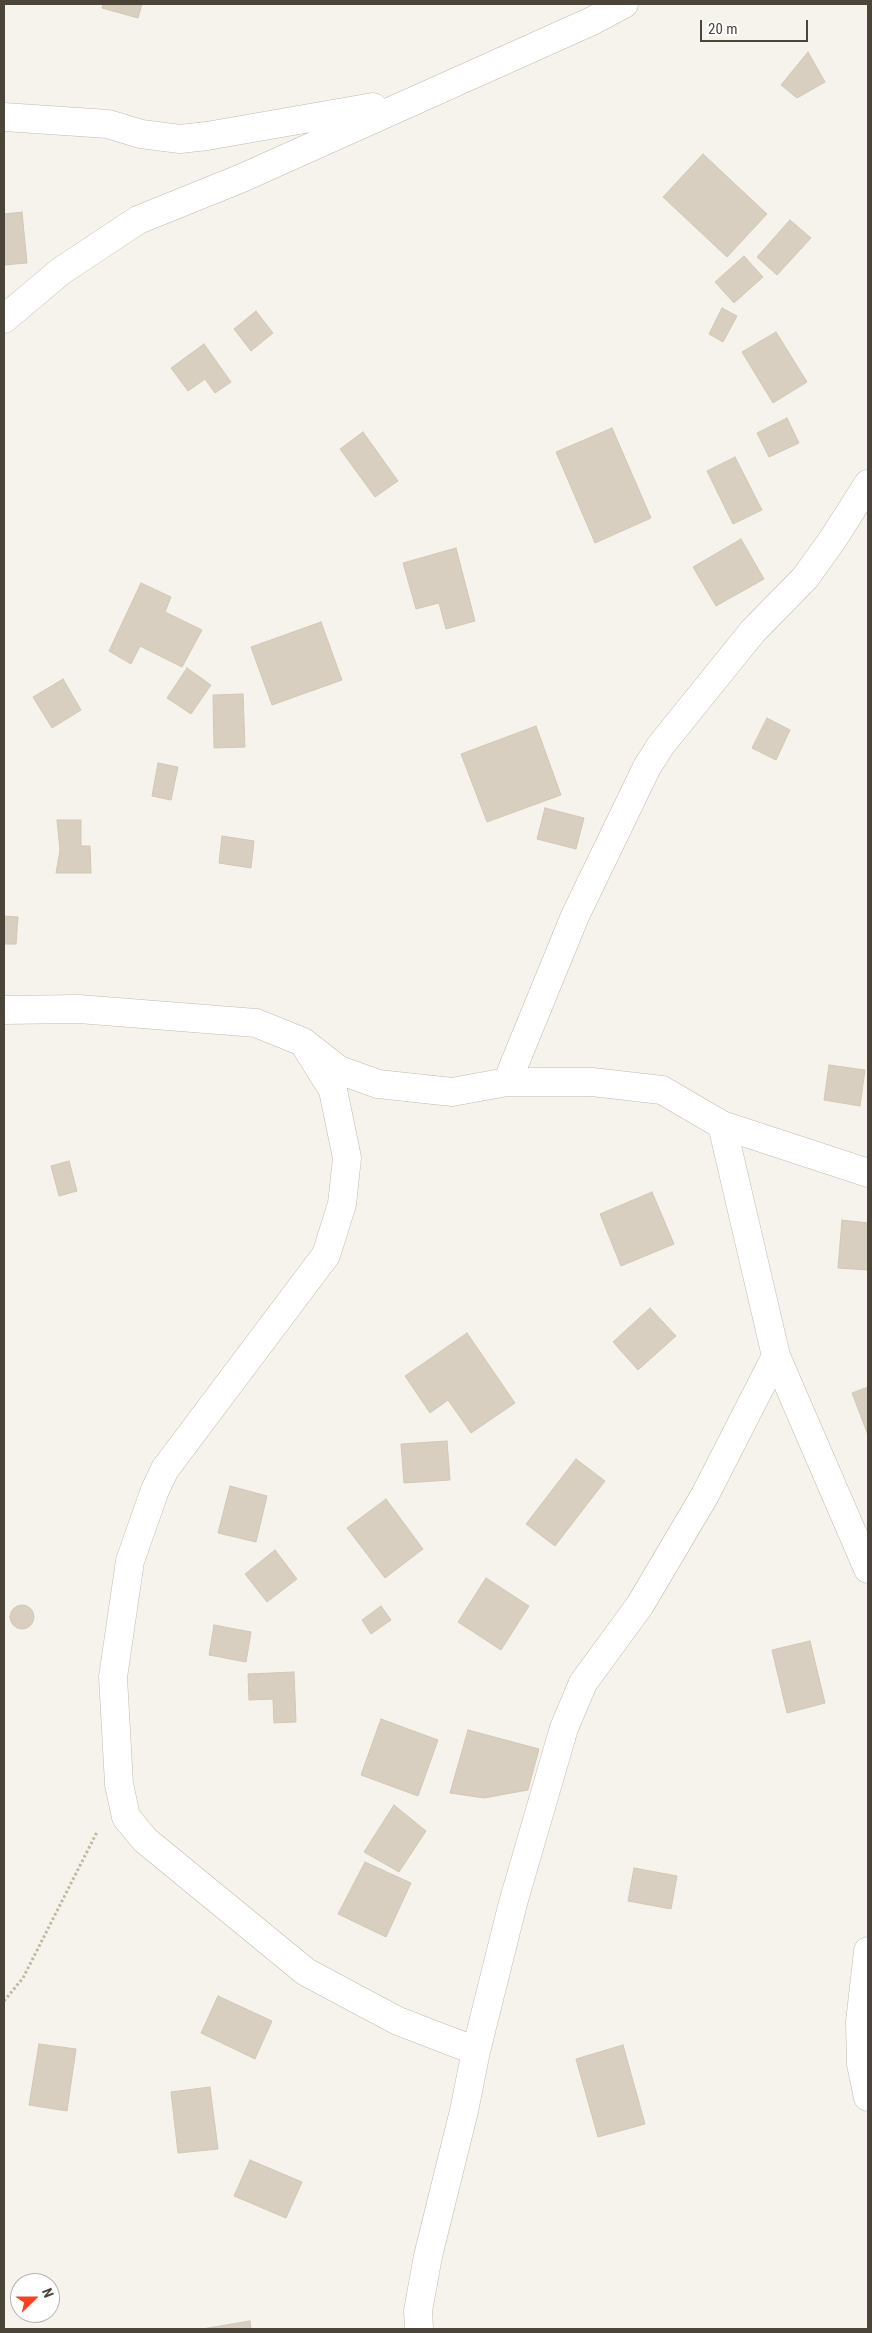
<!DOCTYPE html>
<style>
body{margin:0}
#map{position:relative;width:872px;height:2333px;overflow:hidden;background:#f6f3ec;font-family:"Roboto Condensed",sans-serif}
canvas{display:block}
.frame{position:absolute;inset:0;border:5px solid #4b4439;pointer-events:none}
.north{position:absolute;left:10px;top:2273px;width:50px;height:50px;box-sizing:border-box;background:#fff;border:1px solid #b7b4b0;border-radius:50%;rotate:68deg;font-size:14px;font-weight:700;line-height:20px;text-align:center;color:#4b4439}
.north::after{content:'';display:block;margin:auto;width:18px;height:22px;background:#fc3f1d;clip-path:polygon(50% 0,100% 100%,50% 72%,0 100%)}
.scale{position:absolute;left:700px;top:20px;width:108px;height:22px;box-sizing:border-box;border:2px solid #4b4439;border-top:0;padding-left:6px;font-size:15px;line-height:18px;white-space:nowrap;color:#4b4439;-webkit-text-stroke:4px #fff;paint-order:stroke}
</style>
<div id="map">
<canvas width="872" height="2333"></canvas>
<div class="frame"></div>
<div class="north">N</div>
<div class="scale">20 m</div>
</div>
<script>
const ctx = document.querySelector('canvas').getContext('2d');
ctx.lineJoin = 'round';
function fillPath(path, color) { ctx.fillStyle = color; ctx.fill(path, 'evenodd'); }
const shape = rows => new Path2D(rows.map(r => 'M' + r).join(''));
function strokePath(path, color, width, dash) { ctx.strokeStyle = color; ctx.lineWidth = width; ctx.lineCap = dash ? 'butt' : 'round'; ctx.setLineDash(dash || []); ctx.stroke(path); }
const building = shape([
 [103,4,142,4,138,18,102,8,103,4],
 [808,52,825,82,797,98,781,85,808,52],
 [703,154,767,214,727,257,663,197,703,154],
 [22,212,27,263,4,265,4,214,22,212],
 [790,220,811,238,777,275,757,257,790,220],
 [744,256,763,277,734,303,715,282,744,256],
 [722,308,737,316,723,342,709,334,722,308],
 [256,311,273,333,251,351,234,329,256,311],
 [776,332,807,382,773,403,742,352,776,332],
 [204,344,231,382,215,393,205,379,188,391,171,368,204,344],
 [787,418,799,443,769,457,757,433,787,418],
 [612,428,651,518,595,543,556,452,612,428],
 [363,432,398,481,375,497,340,449,363,432],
 [735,457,762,510,733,524,707,471,735,457],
 [741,539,764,579,716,606,693,567,741,539],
 [456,548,475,621,446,629,439,603,416,609,403,563,456,548],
 [141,583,171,597,165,612,202,630,182,667,140,646,131,664,109,651,141,583],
 [321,622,342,680,272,705,251,647,321,622],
 [187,668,211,685,191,714,167,698,187,668],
 [63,679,81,710,52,728,33,697,63,679],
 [243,694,245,747,214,748,213,695,243,694],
 [767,718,790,730,776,760,752,748,767,718],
 [536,726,561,795,487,822,461,754,536,726],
 [158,763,178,767,171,800,152,796,158,763],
 [545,808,584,818,576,849,537,839,545,808],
 [57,820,81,820,81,846,90,846,91,873,56,873,60,850,57,820],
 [222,836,254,841,251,868,219,863,222,836],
 [4,916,18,917,16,944,4,944,4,916],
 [829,1065,865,1070,860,1106,824,1100,829,1065],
 [69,1161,77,1191,59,1196,51,1166,69,1161],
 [652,1192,674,1244,621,1266,600,1214,652,1192],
 [842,1220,868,1223,868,1270,838,1268,842,1220],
 [650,1308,676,1336,638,1370,613,1342,650,1308],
 [467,1333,515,1403,471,1433,448,1400,430,1413,405,1376,467,1333],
 [868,1387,868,1435,852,1393,868,1387],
 [447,1441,450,1480,404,1483,401,1444,447,1441],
 [576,1459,605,1481,555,1546,526,1524,576,1459],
 [230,1486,267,1496,256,1542,218,1533,230,1486],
 [386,1499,423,1549,385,1578,347,1528,386,1499],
 [275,1550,297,1579,267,1602,245,1574,275,1550],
 [486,1578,529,1606,501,1650,458,1622,486,1578],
 '10 1617a12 12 0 1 1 24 0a12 12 0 1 1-24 0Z',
 [381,1606,391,1620,371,1634,362,1620,381,1606],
 [214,1625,251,1632,246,1662,209,1655,214,1625],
 [810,1641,825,1703,787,1713,772,1650,810,1641],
 [294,1672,296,1722,274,1723,273,1699,249,1700,248,1674,294,1672],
 [381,1719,438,1740,418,1796,361,1775,381,1719],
 [468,1730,539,1749,528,1790,484,1798,450,1793,468,1730],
 [394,1805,426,1831,399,1872,364,1852,394,1805],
 [365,1862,411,1883,386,1937,338,1914,365,1862],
 [634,1868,677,1876,671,1909,628,1901,634,1868],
 [218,1996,272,2021,255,2059,201,2033,218,1996],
 [39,2044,76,2049,67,2111,29,2105,39,2044],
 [623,2045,645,2124,598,2137,576,2059,623,2045],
 [210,2087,218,2149,178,2153,171,2092,210,2087],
 [250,2160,302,2182,286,2218,234,2196,250,2160],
 [250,2321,251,2329,202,2329,250,2321]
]);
fillPath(building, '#d8cfc1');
strokePath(building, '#d3c7b4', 1);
const minor = shape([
 [4,117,108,124,141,134,180,139,207,136,373,107],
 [4,319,61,271,138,220,242,178,592,21,624,4],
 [4,1010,79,1009,256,1023,303,1042,339,1070,378,1084,452,1092,507,1082,592,1082,662,1090,722,1125,868,1173],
 [303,1042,333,1090,347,1158,342,1204,326,1255,165,1469,155,1490,130,1561,113,1677,119,1784,126,1817,145,1840,306,1972,398,2021,476,2051],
 [507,1082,575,916,647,767,661,745,753,631,805,578,833,539,868,484],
 [722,1125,776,1356,868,1569],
 [868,1951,860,2022,861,2064,868,2097],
 [419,2329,418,2311,428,2256,464,2111,476,2051,513,1903,564,1728,583,1683,640,1605,705,1495,776,1356]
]);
strokePath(minor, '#c2bbae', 29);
strokePath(shape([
 [4,2001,23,1978,97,1832]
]), '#c4b79f', 3, [2.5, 2.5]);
strokePath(minor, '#fff', 28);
</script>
